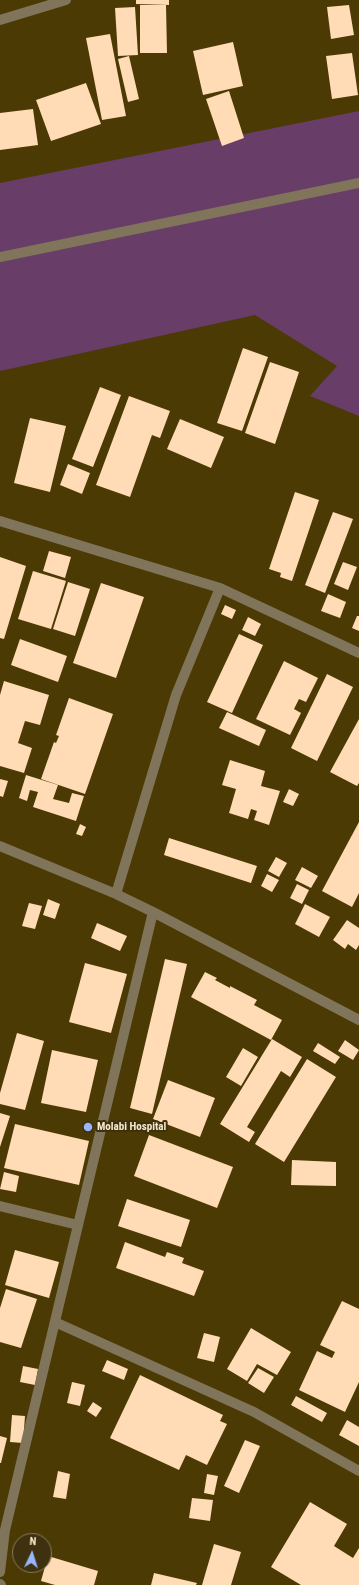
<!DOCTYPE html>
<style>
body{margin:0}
#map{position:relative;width:359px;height:1585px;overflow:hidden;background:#4c3a04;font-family:"Roboto Condensed",sans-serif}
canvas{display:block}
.north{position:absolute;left:12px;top:1533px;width:40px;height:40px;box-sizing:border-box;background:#3e310f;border:1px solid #887b59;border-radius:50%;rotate:4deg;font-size:11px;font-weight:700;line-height:16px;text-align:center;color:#f6e9c9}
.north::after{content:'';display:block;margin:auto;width:14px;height:18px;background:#9ab5fd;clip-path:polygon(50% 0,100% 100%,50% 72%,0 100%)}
</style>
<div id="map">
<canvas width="359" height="1585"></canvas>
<div class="north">N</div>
</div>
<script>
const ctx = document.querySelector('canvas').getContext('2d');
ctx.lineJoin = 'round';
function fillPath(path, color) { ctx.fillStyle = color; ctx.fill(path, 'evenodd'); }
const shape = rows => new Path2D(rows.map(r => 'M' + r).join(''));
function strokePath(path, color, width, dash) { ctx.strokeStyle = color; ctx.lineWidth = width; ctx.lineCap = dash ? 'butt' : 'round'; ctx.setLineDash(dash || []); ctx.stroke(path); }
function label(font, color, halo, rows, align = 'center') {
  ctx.font = font + ' "Roboto Condensed",sans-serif'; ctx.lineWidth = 4; ctx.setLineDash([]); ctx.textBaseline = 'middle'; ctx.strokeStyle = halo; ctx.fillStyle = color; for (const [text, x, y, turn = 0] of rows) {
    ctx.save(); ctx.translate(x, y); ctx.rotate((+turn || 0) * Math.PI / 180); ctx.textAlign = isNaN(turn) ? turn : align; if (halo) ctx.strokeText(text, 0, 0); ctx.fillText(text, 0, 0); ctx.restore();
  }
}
fillPath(shape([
 [359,111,359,416,310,396,337,366,255,315,0,371,0,183]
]), '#683d67');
fillPath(shape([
 [136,0,169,0,169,5,136,4],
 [140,5,166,5,167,53,140,53],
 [349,5,354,35,331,39,327,7],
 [135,7,138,55,118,56,115,8],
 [110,34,126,116,102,120,86,38],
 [233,42,243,86,203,95,193,51],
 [352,53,358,95,332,99,326,56],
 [129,56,139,99,128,102,118,59],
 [86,83,101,124,51,141,36,100],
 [229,91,244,138,222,146,206,99],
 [33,109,38,145,0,150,0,113],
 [243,348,268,357,242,431,217,423],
 [270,362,299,372,275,444,245,433],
 [100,387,121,395,93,467,72,459],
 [129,396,170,411,160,438,152,435,130,497,96,485],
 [30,418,66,426,50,492,14,483],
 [180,419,224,437,211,468,167,449],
 [68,464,90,473,82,494,60,485],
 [295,492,319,500,292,581,280,577,281,573,269,569],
 [333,512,353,519,325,593,305,585],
 [49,551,71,557,65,578,43,571],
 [0,557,26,566,4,639,0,638],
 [343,562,357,567,348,590,334,584],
 [33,571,66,581,51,629,18,619],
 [68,582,90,589,75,636,53,629],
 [101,583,144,597,116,678,73,663],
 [328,594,346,602,340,618,321,611],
 [225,605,236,610,232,619,221,614],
 [357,616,359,616,359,631,352,628],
 [248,617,261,624,255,636,242,630],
 [239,634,263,645,232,713,207,702],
 [20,639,67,656,58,682,11,665],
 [284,661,318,678,306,702,299,699,294,709,301,713,290,735,256,719],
 [327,674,353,687,317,761,291,748],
 [4,681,49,695,40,725,25,721,18,743,32,748,24,773,0,766,0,695],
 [69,698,113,714,85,794,41,779,54,742,56,743,59,736,56,735],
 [227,712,266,730,259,746,219,728],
 [359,719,359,783,357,786,330,772],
 [230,760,265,771,261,786,280,791,269,825,254,820,257,811,251,809,248,819,229,813,236,789,222,785],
 [26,775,58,785,53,799,69,803,72,793,84,796,76,821,33,807,38,792,30,790,27,801,19,798],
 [0,779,8,781,3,797,0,796],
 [289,789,299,794,293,806,283,802],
 [359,822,359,893,352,907,322,891],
 [80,824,86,827,82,836,76,834],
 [169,838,257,866,251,883,164,855],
 [276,857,287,863,279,877,268,871],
 [302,867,318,876,311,888,295,880],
 [267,874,279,880,272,892,261,886],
 [297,884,309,890,302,904,290,898],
 [48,899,60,904,55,919,43,915],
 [29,903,42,906,35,929,22,926],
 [305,904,330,917,319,937,295,924],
 [347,920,359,928,359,945,356,950,348,944,345,949,333,940],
 [97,923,127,936,120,951,91,938],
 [165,959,187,964,152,1114,130,1108],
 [85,963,127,974,111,1033,69,1022],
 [205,972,217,978,215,980,230,988,230,986,257,1000,254,1005,282,1020,271,1040,191,997],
 [17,1033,44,1041,25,1110,0,1104,0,1093],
 [272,1039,302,1057,290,1077,281,1071,247,1127,255,1132,249,1142,220,1124],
 [345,1040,359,1050,353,1060,338,1051],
 [318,1043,340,1057,335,1064,313,1051],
 [243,1048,258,1057,241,1086,226,1077],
 [52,1050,98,1060,86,1112,41,1103],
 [307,1059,336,1077,284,1162,255,1144],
 [168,1080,215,1098,200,1137,153,1119],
 [0,1113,10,1116,0,1147],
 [15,1124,89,1141,79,1185,4,1168],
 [149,1135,233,1167,217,1208,134,1176],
 [292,1160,336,1162,336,1186,291,1185],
 [4,1172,19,1176,16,1192,0,1189],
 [127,1199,190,1220,181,1247,118,1226],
 [125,1242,165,1257,167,1252,184,1258,182,1263,204,1271,194,1296,116,1268],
 [15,1250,59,1262,49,1298,5,1285],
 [6,1289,37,1299,21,1348,0,1342,0,1308],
 [342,1301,359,1309,359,1382,345,1412,299,1390,317,1351,332,1358,335,1352,320,1345],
 [251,1328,291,1352,277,1375,257,1364,247,1381,227,1369],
 [204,1333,220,1337,214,1362,197,1358],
 [107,1360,128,1369,124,1380,102,1371],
 [23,1366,38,1369,35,1385,20,1382],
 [258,1368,274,1377,264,1393,248,1383],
 [140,1375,223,1415,220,1421,227,1424,207,1465,186,1455,179,1470,110,1438],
 [72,1382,85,1385,80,1406,67,1403],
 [296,1396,327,1413,322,1422,291,1405],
 [93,1402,102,1408,96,1417,87,1411],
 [12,1415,25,1416,23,1443,10,1442],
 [347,1420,359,1427,359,1446,339,1435],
 [0,1436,7,1438,1,1463,0,1463],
 [245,1440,260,1446,239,1493,224,1486],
 [58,1471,70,1474,66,1499,53,1497],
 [207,1474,218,1476,214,1495,204,1493],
 [192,1498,213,1500,210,1521,189,1518],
 [310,1502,347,1524,334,1546,353,1558,359,1548,359,1585,301,1585,271,1567],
 [214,1544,241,1552,231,1585,202,1585],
 [48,1556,98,1571,94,1585,55,1585,41,1581],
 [154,1573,197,1583,196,1585,151,1585]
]), '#ffdbb6');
strokePath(shape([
 [0,20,66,0],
 [0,257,359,183],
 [0,521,220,588,359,653],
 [0,846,116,894,153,912,359,1020],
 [116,894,176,695,220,588],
 [0,1206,78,1225],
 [55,1322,254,1412,359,1471],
 [0,1572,5,1530,153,912],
 [0,1584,1,1585]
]), '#80755b', 10);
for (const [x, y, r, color] of [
 [88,1127,5,"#9ab5fd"]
]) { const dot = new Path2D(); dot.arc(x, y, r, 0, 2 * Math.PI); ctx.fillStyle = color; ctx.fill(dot); strokePath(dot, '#3e310f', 1.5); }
label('bold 11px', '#f6e9c9', '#3e310f', [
 ["Molabi Hospital",97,1127]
], 'left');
</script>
